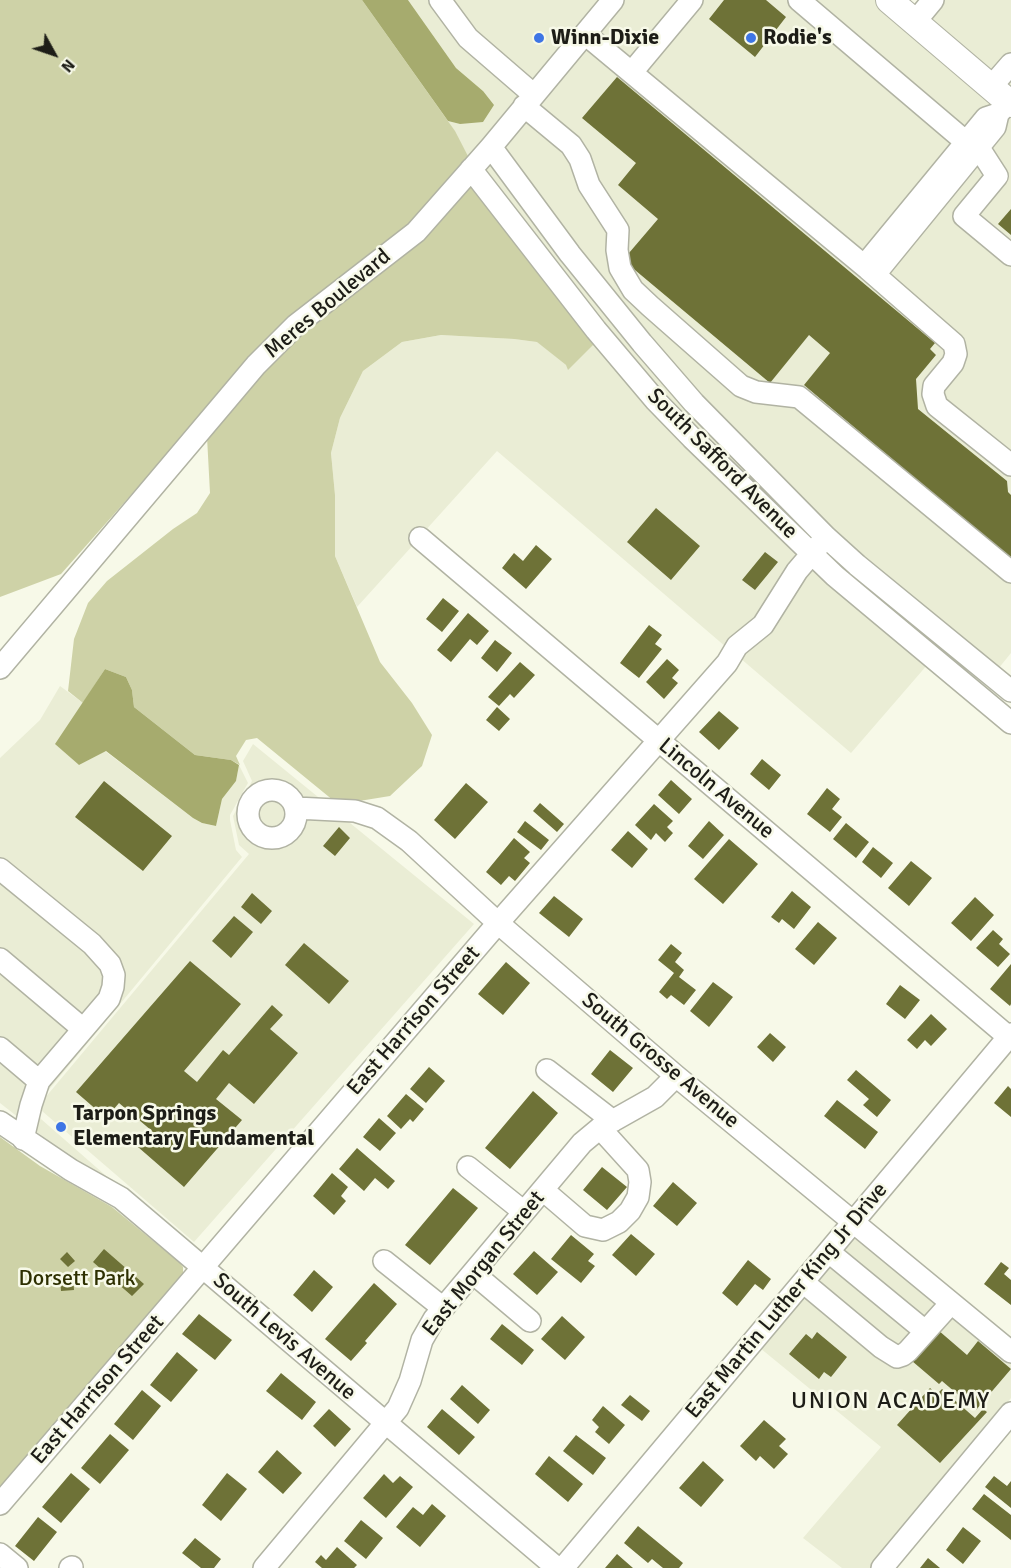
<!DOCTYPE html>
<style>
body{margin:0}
#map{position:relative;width:1011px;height:1568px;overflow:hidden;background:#f7f9e8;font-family:Signika,sans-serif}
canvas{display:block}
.north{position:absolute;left:24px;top:24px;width:60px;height:60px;-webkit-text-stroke:4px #f7f9e8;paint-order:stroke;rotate:130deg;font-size:16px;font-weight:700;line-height:24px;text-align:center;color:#1d1d17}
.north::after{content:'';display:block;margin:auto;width:21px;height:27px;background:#1d1d17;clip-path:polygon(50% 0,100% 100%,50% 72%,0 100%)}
</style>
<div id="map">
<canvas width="1011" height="1568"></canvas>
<div class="north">N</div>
</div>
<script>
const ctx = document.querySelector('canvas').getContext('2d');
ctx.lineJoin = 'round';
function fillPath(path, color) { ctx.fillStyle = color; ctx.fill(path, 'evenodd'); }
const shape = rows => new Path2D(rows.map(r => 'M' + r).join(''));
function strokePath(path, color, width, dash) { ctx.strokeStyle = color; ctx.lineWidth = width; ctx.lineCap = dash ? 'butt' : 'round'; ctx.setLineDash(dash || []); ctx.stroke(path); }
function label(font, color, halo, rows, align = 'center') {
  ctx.font = font + ' Signika,sans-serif'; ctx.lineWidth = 5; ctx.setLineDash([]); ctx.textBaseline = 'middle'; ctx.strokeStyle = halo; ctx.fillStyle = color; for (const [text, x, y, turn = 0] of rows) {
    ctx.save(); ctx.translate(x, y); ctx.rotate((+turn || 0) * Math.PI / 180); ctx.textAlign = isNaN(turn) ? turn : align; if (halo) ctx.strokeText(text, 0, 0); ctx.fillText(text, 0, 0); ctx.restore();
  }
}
fillPath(shape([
 [408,0,601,0,469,158,448,121,460,124,483,91,456,68],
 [625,0,875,0,1011,115,1011,653,998,669,862,559,700,398,577,250,502,148],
 [945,0,1011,0,1011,94,926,23],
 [491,161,813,536,810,541,698,433,603,325,483,170],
 [441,335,514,339,538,342,566,365,596,342,800,553,756,619,726,647,497,451,424,532,418,527,408,539,414,544,357,607,335,556,335,495,331,453,340,418,363,371,402,342],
 [813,566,928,664,851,753,740,658],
 [60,686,83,703,56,744,79,765,105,751,193,818,202,823,216,826,222,799,236,781,239,765,248,783,230,815,230,820,236,850,242,857,37,1104,37,1112,41,1119,128,1195,84,1169,0,1103,0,758,40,720],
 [253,744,474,924,194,1242,42,1111,39,1105,249,854,239,845,233,816,252,781,243,761],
 [856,1235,1011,1362,1011,1398,870,1568,842,1568,803,1538,881,1447,760,1348]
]), '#eaedd5');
fillPath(shape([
 [0,0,362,0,455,131,469,158,409,225,192,426,61,574,0,597],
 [471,183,596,342,568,370,566,365,537,342,514,339,441,335,402,342,363,371,340,418,331,453,335,495,335,556,380,662,412,703,432,735,422,766,390,796,353,802,334,801,257,738,246,740,236,756,240,765,231,760,195,755,134,707,132,690,126,677,105,669,83,703,68,691,74,639,88,603,107,581,173,529,197,513,210,493,207,437,263,372,303,331],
 [0,1137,40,1166,112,1207,180,1263,183,1267,183,1275,0,1489]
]), '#ced2a7');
fillPath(shape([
 [362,0,408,0,456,68,483,91,494,105,483,122,460,124,448,121],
 [105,669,126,677,132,690,134,707,195,755,231,760,239,765,236,781,222,799,216,826,202,823,193,818,106,751,79,765,55,744]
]), '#a6ab6e');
fillPath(shape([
 [724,0,766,0,786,17,755,57,709,19],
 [617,77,935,343,930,349,936,355,916,379,918,409,1007,481,1008,492,1011,495,1011,559,804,385,830,353,809,335,770,383,623,260,658,219,618,185,636,163,582,118],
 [1011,209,1011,235,998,224],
 [656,508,700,546,671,580,627,542],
 [536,545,552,559,526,589,502,568,514,553,523,561],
 [765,552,778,562,755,590,742,580],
 [443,598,459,611,442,632,426,619],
 [468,613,489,631,477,645,470,639,451,662,437,650],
 [649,625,662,635,655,644,662,649,639,678,620,663],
 [495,640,512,653,497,672,481,658],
 [667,659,679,670,672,678,678,683,664,699,646,682],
 [520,662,535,675,514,698,510,694,499,706,488,697],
 [497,707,510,719,499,731,486,720],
 [719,711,739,728,719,750,699,732],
 [762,759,781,775,769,790,750,774],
 [671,780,692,799,679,814,658,795],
 [104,781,172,836,143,871,75,817],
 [466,783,488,802,455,839,434,820],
 [827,788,840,799,832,809,842,817,830,832,807,814],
 [540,803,564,824,557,832,533,811],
 [654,804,673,821,667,827,673,833,665,842,656,833,651,840,635,825],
 [525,821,549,840,541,850,517,832],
 [709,821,724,835,703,859,688,846],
 [846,823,869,842,856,858,833,839],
 [339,827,350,838,335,856,323,846],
 [628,831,648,849,632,868,611,850],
 [514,838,530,852,524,858,530,863,515,881,509,876,501,885,486,872],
 [729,839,758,864,723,904,694,879],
 [873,847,893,863,881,878,862,862],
 [911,861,932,878,909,906,888,888],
 [792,891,811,907,794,929,782,919,779,923,771,917],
 [252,893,272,911,261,924,241,907],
 [554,896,583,919,569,937,539,913],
 [975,897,994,915,971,941,951,923],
 [234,916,253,932,231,958,212,941],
 [818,922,837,938,814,965,795,949],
 [993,930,1003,939,999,944,1010,954,998,967,976,948],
 [304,943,349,981,329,1004,285,965],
 [671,944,682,953,675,962,684,970,679,977,696,990,684,1005,671,995,667,999,659,992,674,973,658,960],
 [190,961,241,1004,184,1071,197,1082,223,1050,229,1055,272,1005,283,1015,270,1029,298,1053,254,1104,229,1083,216,1099,242,1120,184,1187,138,1147,152,1131,119,1103,106,1118,76,1092],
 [506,962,530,983,503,1015,478,994],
 [1011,964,1011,1004,1010,1006,990,989],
 [713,982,733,997,709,1027,690,1011],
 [900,985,920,1000,905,1019,886,1004],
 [931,1014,947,1029,931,1046,925,1040,917,1049,907,1040],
 [770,1033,786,1047,773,1062,757,1047],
 [610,1050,633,1068,613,1092,591,1074],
 [429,1067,445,1081,426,1103,410,1089],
 [856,1070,891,1100,877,1117,863,1105,869,1099,847,1080],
 [1008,1086,1011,1089,1011,1117,994,1103],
 [533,1091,558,1113,510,1169,485,1148],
 [406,1094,424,1109,413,1122,410,1119,401,1129,387,1116],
 [837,1100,878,1132,865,1149,824,1116],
 [379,1118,396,1133,380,1151,363,1137],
 [357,1148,395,1181,388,1189,375,1178,364,1191,339,1169],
 [602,1167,627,1187,607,1210,583,1190],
 [332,1173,348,1187,341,1196,346,1201,334,1215,313,1196],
 [673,1182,697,1203,677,1226,653,1206],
 [453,1188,478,1208,430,1265,405,1245],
 [631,1234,655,1254,636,1276,612,1255],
 [571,1235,594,1254,588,1261,595,1266,581,1283,551,1259],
 [104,1249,144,1284,132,1296,93,1262],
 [534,1251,558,1272,537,1295,513,1274],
 [67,1252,75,1261,68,1267,60,1259],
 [748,1260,771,1279,763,1290,755,1284,737,1306,722,1293],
 [1001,1262,1009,1268,1004,1274,1011,1280,1011,1305,984,1284],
 [314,1270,333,1287,312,1312,293,1295],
 [60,1276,73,1276,74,1290,61,1291],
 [374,1283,397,1304,365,1341,367,1343,351,1361,325,1339],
 [199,1314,232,1340,215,1360,182,1334],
 [562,1316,585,1337,565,1360,541,1339],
 [502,1324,534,1350,522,1365,490,1339],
 [938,1330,967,1355,978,1341,1011,1369,976,1410,942,1381,939,1384,912,1361],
 [817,1332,847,1357,831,1377,824,1372,819,1379,789,1354,806,1334,812,1339],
 [177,1352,198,1370,171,1402,150,1385],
 [281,1373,316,1402,302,1420,266,1391],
 [462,1385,490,1410,478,1424,450,1399],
 [930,1388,937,1394,942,1389,975,1418,983,1409,987,1412,940,1463,897,1425],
 [142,1390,161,1406,133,1440,114,1424],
 [630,1395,650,1411,642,1421,621,1405],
 [603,1406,625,1425,609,1444,595,1432,599,1427,592,1420],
 [329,1409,351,1429,335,1447,313,1426],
 [442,1409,475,1437,459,1455,427,1427],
 [764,1420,786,1439,779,1446,788,1454,774,1469,760,1456,756,1461,740,1446],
 [110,1434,129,1450,100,1484,81,1468],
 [576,1435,606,1458,593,1475,563,1451],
 [277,1450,302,1473,283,1494,258,1472],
 [549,1456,583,1484,568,1502,535,1474],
 [703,1461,724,1480,701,1507,679,1488],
 [71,1473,90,1489,61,1523,42,1507],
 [227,1473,247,1489,221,1521,202,1505],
 [384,1474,393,1483,400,1476,413,1487,386,1518,363,1498],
 [994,1476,1007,1486,1011,1481,1011,1508,985,1487],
 [984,1494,1011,1515,1011,1540,972,1509],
 [432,1504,446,1516,420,1547,396,1527,413,1507,423,1515],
 [38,1517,57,1532,34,1561,15,1546],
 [361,1520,383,1538,366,1559,344,1541],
 [638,1526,683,1563,679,1568,663,1568,652,1559,648,1563,624,1543],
 [963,1527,981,1541,963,1564,946,1550],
 [195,1538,221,1559,214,1568,201,1568,182,1553],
 [337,1547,357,1565,354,1568,322,1568,315,1562,321,1555,326,1560],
 [617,1554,633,1568,605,1568],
 [928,1558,940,1568,920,1568]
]), '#6e7237');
const minor = shape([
 [440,0,468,38,534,95],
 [799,0,966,142],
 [914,23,933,0],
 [585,34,868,269,954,344,956,354,953,363,934,386,933,394,937,406,1011,465],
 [632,72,692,0],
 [991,87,1011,64],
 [524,106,571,145,580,159,589,185,618,230,617,250,620,268,633,290,650,306,741,386,756,392,799,397,1011,572],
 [998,114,986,118,869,260,868,269,880,268,995,127,998,114,1008,102],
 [491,147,570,254,642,343,694,403,826,537,857,565,1011,691],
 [979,148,997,176,964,216,1011,255],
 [471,169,596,330,656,401,692,438,835,576,1011,723],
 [420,538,1011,1039],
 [0,668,256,365,296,325,416,232,491,147,613,0],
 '248 814a24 24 0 1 1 48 0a24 24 0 1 1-48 0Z',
 [296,808,355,811,377,818,409,841,498,923,676,1076,1011,1352],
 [0,869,92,944,110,964,114,975,113,987,109,999,39,1081],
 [0,959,83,1029],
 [0,1048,39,1081,31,1105,23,1139],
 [547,1070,613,1121],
 [0,1122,71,1170,121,1198,557,1568],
 [468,1167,524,1212],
 [543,1190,585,1226,603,1230,619,1222,630,1211,638,1197,640,1182,638,1170,600,1128],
 [829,1252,925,1331],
 [384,1261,443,1308],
 [473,1273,530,1321],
 [803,1282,881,1347,897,1357,903,1355,908,1351,951,1303],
 [0,1504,498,923,727,663,737,646,763,625,797,571,826,537],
 [0,1554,17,1568],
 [70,1568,72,1567],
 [264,1568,398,1408,410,1381,422,1340,434,1319,582,1143,600,1128,655,1097,676,1076],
 [563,1568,1011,1034],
 [882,1568,1011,1413]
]);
const major = shape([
 [889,0,1011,104]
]);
strokePath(minor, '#b1b3a3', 24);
strokePath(major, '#b1b3a3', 28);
strokePath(minor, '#fff', 21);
strokePath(major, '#fff', 26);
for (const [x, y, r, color] of [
 [539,38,6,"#3e75e5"],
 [751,38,6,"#3e75e5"],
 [61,1127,6,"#3e75e5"]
]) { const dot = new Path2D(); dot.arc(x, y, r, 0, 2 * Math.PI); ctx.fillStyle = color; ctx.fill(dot); strokePath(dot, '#f7f9e8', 2); }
label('bold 22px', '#1d1d17', '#f7f9e8', [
 ["Winn-Dixie",551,38],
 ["Rodie's",763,38],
 ["Tarpon Springs",73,1114],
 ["Elementary Fundamental",73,1139]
], 'left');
label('22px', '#1d1d17', '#f7f9e8', [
 ["Meres Boulevard",328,304,-40],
 ["South Safford Avenue",722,464,45],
 ["Lincoln Avenue",716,789,40],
 ["East Harrison Street",414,1021,-49],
 ["South Grosse Avenue",660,1061,40],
 ["East Morgan Street",484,1264,-51],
 ["East Martin Luther King Jr Drive",787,1301,-50],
 ["South Levis Avenue",284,1337,41],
 ["East Harrison Street",98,1390,-49]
]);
label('22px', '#2d2f00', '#f7f9e8', [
 ["Dorsett Park",77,1279]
]);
ctx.letterSpacing = '1.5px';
label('24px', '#1d1d17', '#f7f9e8', [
 ["UNION ACADEMY",891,1402]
]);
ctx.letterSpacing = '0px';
</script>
